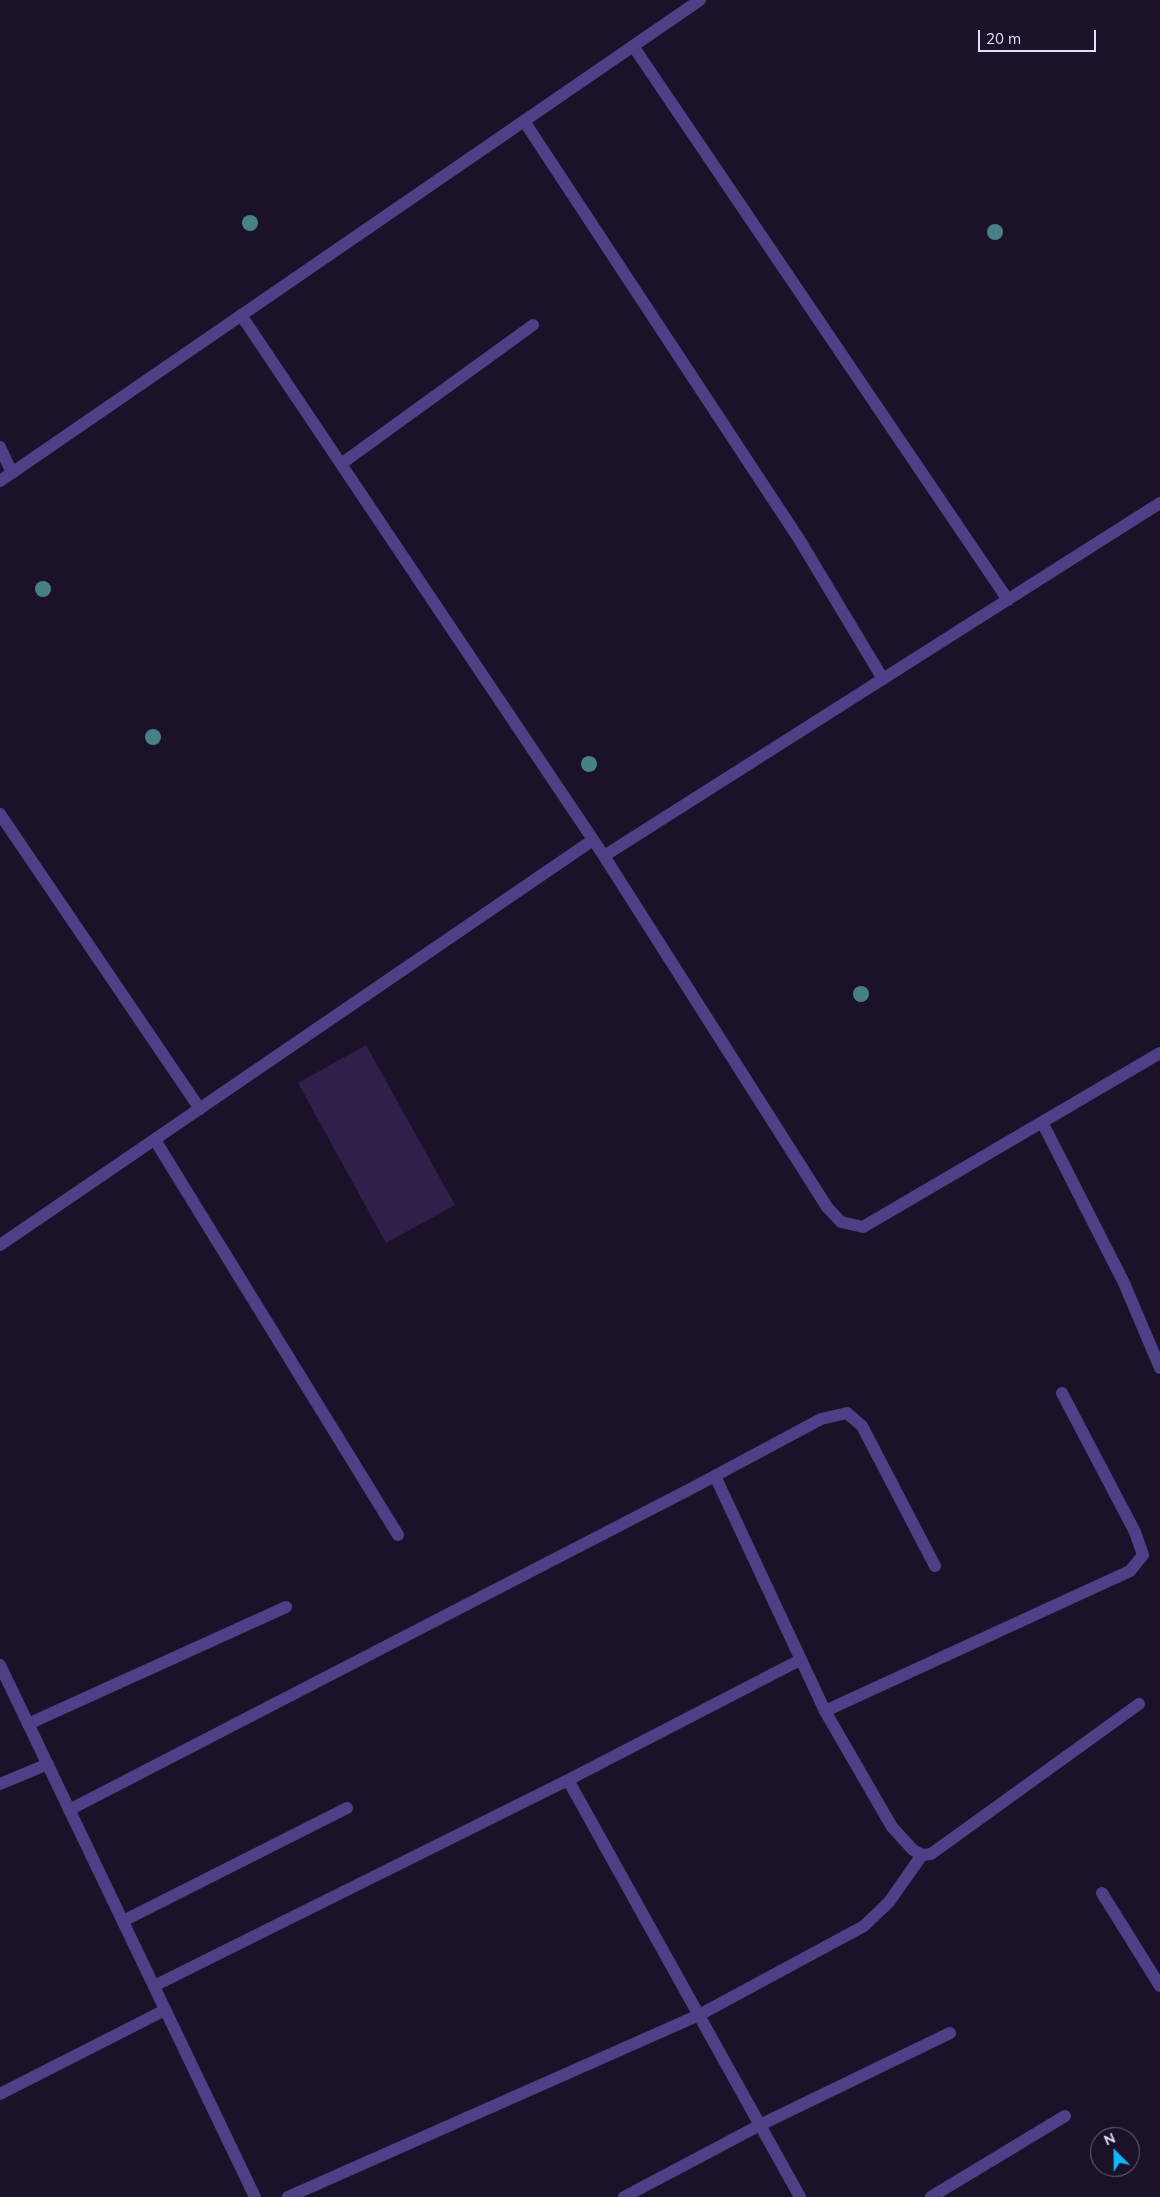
<!DOCTYPE html>
<style>
body{margin:0}
#map{position:relative;width:1160px;height:2197px;overflow:hidden;background:#1b122a;font-family:Mulish,sans-serif}
canvas{display:block}
.north{position:absolute;left:1090px;top:2127px;width:50px;height:50px;box-sizing:border-box;background:#1b122a;border:1px solid #6c637f;border-radius:50%;rotate:337deg;font-size:14px;font-weight:700;line-height:20px;text-align:center;color:#e6ddfe}
.north::after{content:'';display:block;margin:auto;width:18px;height:22px;background:#12b7f5;clip-path:polygon(50% 0,100% 100%,50% 72%,0 100%)}
.scale{position:absolute;left:978px;top:30px;width:118px;height:22px;box-sizing:border-box;border:2px solid #e6ddfe;border-top:0;padding-left:6px;font-size:15px;line-height:18px;white-space:nowrap;color:#e6ddfe;-webkit-text-stroke:4px #1b122a;paint-order:stroke}
</style>
<div id="map">
<canvas width="1160" height="2197"></canvas>
<div class="north">N</div>
<div class="scale">20 m</div>
</div>
<script>
const ctx = document.querySelector('canvas').getContext('2d');
ctx.lineJoin = 'round';
function fillPath(path, color) { ctx.fillStyle = color; ctx.fill(path, 'evenodd'); }
const shape = rows => new Path2D(rows.map(r => 'M' + r).join(''));
function strokePath(path, color, width, dash) { ctx.strokeStyle = color; ctx.lineWidth = width; ctx.lineCap = dash ? 'butt' : 'round'; ctx.setLineDash(dash || []); ctx.stroke(path); }
fillPath(shape([
 [366,1045,455,1205,386,1243,298,1083]
]), '#2f1f4b');
strokePath(shape([
 [0,814,200,1109],
 [155,1140,398,1535],
 [825,1711,892,1827,913,1850,922,1855,931,1854,1139,1704],
 [28,1724,286,1607],
 [1102,1893,1160,1986]
]), '#4f3f87', 12);
strokePath(shape([
 [633,46,1008,600],
 [524,121,799,539,883,679],
 [241,315,604,856,827,1207,841,1222,863,1227,1160,1053],
 [0,447,12,473],
 [341,464,533,325],
 [604,856,1160,503],
 [1042,1122,1124,1283,1160,1368],
 [0,1245,593,840],
 [715,1476,825,1711,1130,1571,1143,1555,1135,1532,1062,1393],
 [0,1665,255,2197],
 [568,1780,800,2197],
 [0,1784,48,1764],
 [69,1810,696,1486,821,1419,847,1413,862,1426,935,1566],
 [123,1921,347,1808],
 [154,1986,568,1780,800,1660],
 [0,2094,165,2010],
 [288,2197,699,2015,864,1926,889,1902,922,1855],
 [624,2197,760,2125,950,2033],
 [931,2197,1065,2116]
]), '#4f3f87', 12);
strokePath(shape([
 [0,481,700,0]
]), '#4f3f87', 12);
ctx.fillStyle = '#468188';
for (const [x, y] of [
 [250,223],
 [995,232],
 [43,589],
 [153,737],
 [589,764],
 [861,994]
]) { ctx.beginPath(); ctx.arc(x, y, 8, 0, 2 * Math.PI); ctx.fill(); }
</script>
